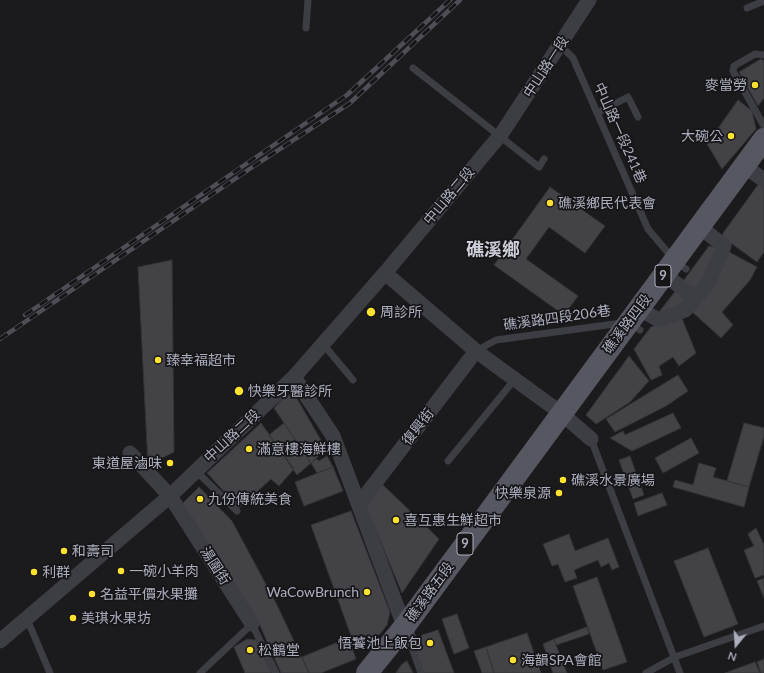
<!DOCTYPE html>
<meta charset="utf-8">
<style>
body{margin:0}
#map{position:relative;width:764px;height:673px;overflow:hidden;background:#1b1a1d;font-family:Lato,sans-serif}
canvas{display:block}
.north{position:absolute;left:716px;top:625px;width:40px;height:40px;-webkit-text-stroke:3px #161518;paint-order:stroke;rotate:198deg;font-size:11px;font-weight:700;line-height:16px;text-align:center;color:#acaebd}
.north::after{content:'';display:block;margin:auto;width:14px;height:18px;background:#acaebd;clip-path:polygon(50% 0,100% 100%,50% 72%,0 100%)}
</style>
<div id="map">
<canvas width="764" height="673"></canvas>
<div class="north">N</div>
</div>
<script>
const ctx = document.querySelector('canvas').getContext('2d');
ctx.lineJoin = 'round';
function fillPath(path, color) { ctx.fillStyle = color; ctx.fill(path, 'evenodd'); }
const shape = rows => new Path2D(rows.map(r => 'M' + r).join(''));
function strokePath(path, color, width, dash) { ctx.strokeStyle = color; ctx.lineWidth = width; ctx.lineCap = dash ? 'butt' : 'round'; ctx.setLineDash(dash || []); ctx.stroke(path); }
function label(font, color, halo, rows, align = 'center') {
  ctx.font = font + ' Lato,"Noto Sans TC",sans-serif'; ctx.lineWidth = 3.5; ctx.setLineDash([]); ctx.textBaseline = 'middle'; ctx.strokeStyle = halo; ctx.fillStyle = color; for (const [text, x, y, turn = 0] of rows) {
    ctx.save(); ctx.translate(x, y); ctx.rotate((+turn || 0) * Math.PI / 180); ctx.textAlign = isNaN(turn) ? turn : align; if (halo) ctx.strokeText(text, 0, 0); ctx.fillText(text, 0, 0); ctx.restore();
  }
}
const building = shape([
 [761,59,764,61,764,98,758,106,739,72,761,59],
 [738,100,752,111,756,129,722,169,707,144,738,100],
 [760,182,764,184,764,252,757,262,721,236,760,182],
 [550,187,605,226,585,253,549,227,526,259,578,296,564,315,494,265,550,187],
 [709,246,717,248,703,284,693,294,681,284,709,246],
 [729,252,757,267,750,280,722,312,733,325,721,338,689,309,729,252],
 [172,260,174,452,148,465,138,267,172,260],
 [678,288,690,297,663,317,659,312,678,288],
 [681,316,696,353,679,366,673,357,659,366,662,375,651,380,634,349,651,327,681,316],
 [629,356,649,381,630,402,596,424,586,415,629,356],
 [678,375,688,391,666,406,615,432,606,419,678,375],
 [291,395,296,397,326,449,311,463,274,408,285,396,291,395],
 [673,413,681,428,632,451,610,438,623,431,625,435,673,413],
 [261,423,294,469,279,486,271,479,239,508,207,473,261,423],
 [284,423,311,463,297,475,269,435,284,423],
 [744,423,764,428,764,436,749,487,727,481,744,423],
 [691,438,699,453,663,473,655,458,691,438],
 [327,456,333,467,317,473,311,463,316,459,319,461,327,456],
 [630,456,644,495,633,499,619,460,630,456],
 [699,463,716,468,713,477,749,487,744,507,673,487,675,480,693,485,699,463],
 [333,467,343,491,304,506,295,482,333,467],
 [381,483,439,539,402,593,364,502,381,483],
 [199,487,232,521,277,605,309,673,281,673,258,621,182,504,199,487],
 [662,493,667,505,638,516,634,503,662,493],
 [351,511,390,612,387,625,380,634,354,644,311,525,351,511],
 [756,528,764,545,764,575,755,578,744,550,754,546,748,534,756,528],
 [569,534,575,551,608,538,619,567,612,570,609,563,601,567,598,560,574,570,577,578,565,582,558,564,552,566,543,544,569,534],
 [708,548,738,624,704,637,674,561,708,548],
 [597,577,627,662,603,670,573,586,597,577],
 [764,578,764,598,757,581,764,578],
 [457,614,469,648,454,654,442,619,457,614],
 [587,627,589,634,556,645,554,639,587,627],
 [438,630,454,673,424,673,414,645,422,635,438,630],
 [527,633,541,673,494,673,486,647,527,633],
 [348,638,356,659,321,673,309,673,302,657,348,638],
 [247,639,256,640,272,673,245,673,234,647,247,639],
 [554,639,556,645,567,673,553,673,543,644,554,639],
 [486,647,494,673,482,673,474,651,486,647],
 [764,659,764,673,761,673,757,662,764,659],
 [407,661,413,673,396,673,402,664,407,661],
 [755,662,760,673,725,673,755,662]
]);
fillPath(building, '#424247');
strokePath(building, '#353439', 1);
strokePath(shape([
 [747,8,764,1],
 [306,28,308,0],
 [560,45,573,58,648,229,675,261,686,269],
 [764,55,755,54,734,66,733,71,764,126],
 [413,68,539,167,544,159],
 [597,113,628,97,638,117],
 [323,344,353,380],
 [476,351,496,340,629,322,640,330],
 [591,439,680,673],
 [448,461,515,379],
 [196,471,237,511],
 [27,619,50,673],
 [409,639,421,673],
 [200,673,252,624,276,673],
 [646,673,675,657,764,626]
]), '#3d3d44', 7);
strokePath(shape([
 [744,166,764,180],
 [385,273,476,351,561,413,591,439],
 [664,274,695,298],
 [639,309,659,320,685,310,709,282,724,246,700,227],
 [294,377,333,436,409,639],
 [130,453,170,496,252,624],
 [359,504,476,351],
 [0,641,170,496,294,377,385,273,502,133,589,0]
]), '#3d3d44', 15);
strokePath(shape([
 [367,673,405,626,764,139]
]), '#565761', 22);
const rail = shape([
 [25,315,347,95,450,0],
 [0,339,251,168,350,103,460,0]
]);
strokePath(rail, '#4e4e57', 4.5);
strokePath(rail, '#161518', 3, [9]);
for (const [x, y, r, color] of [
 [755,85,4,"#ffe230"],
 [731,136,4,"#ffe230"],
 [550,203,4,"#ffe230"],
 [371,312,5,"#ffe230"],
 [158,360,4,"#ffe230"],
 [239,391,5,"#ffe230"],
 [249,449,4,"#ffe230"],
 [170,463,4,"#ffe230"],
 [563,480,4,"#ffe230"],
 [559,493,4,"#ffe230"],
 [200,499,4,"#ffe230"],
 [396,520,4,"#ffe230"],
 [64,551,4,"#ffe230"],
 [121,571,4,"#ffe230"],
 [34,572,4,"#ffe230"],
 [367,592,4,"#ffe230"],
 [92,594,4,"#ffe230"],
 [73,618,4,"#ffe230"],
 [430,643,4,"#ffe230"],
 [250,650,4,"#ffe230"],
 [513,660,4,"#ffe230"]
]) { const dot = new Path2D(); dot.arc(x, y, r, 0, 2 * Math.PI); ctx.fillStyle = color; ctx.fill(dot); strokePath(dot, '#161518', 1.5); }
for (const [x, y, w] of [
 [663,276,16],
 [465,544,16]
]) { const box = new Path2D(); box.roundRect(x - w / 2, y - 11, w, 22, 3); ctx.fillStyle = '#161518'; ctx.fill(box); strokePath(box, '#acaebd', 1); }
label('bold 13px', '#acaebd', null, [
 ["9",663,276],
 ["9",465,544]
]);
label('14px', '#acaebd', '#161518', [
 ["中山路一段",546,67,-57],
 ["中山路一段241巷",620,133,66],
 ["中山路二段",449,196,-50],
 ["礁溪路四段206巷",557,318,-8],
 ["礁溪路四段",627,324,-53],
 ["復興街",418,427,-52],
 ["中山路二段",232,436,-43],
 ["湯圍街",215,566,57],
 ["礁溪路五段",430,592,-54]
]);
label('14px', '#acaebd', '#161518', [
 ["麥當勞",747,85,"right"],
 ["大碗公",723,136,"right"],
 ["礁溪鄉民代表會",558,203],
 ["周診所",380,312],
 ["臻幸福超市",166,360],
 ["快樂牙醫診所",248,391],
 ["滿意樓海鮮樓",257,449],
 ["東道屋滷味",162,463,"right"],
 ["礁溪水景廣場",571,480],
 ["快樂泉源",551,493,"right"],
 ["九份傳統美食",208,499],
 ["喜互惠生鮮超市",404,520],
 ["和壽司",72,551],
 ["一碗小羊肉",129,571],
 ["利群",42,572],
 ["WaCowBrunch",359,592,"right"],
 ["名益平價水果攤",100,594],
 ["美琪水果坊",81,618],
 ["悟饕池上飯包",422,643,"right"],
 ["松鶴堂",258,650],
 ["海韻SPA會館",521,660]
], 'left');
label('bold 18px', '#cdced9', '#161518', [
 ["礁溪鄉",493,250]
]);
</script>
